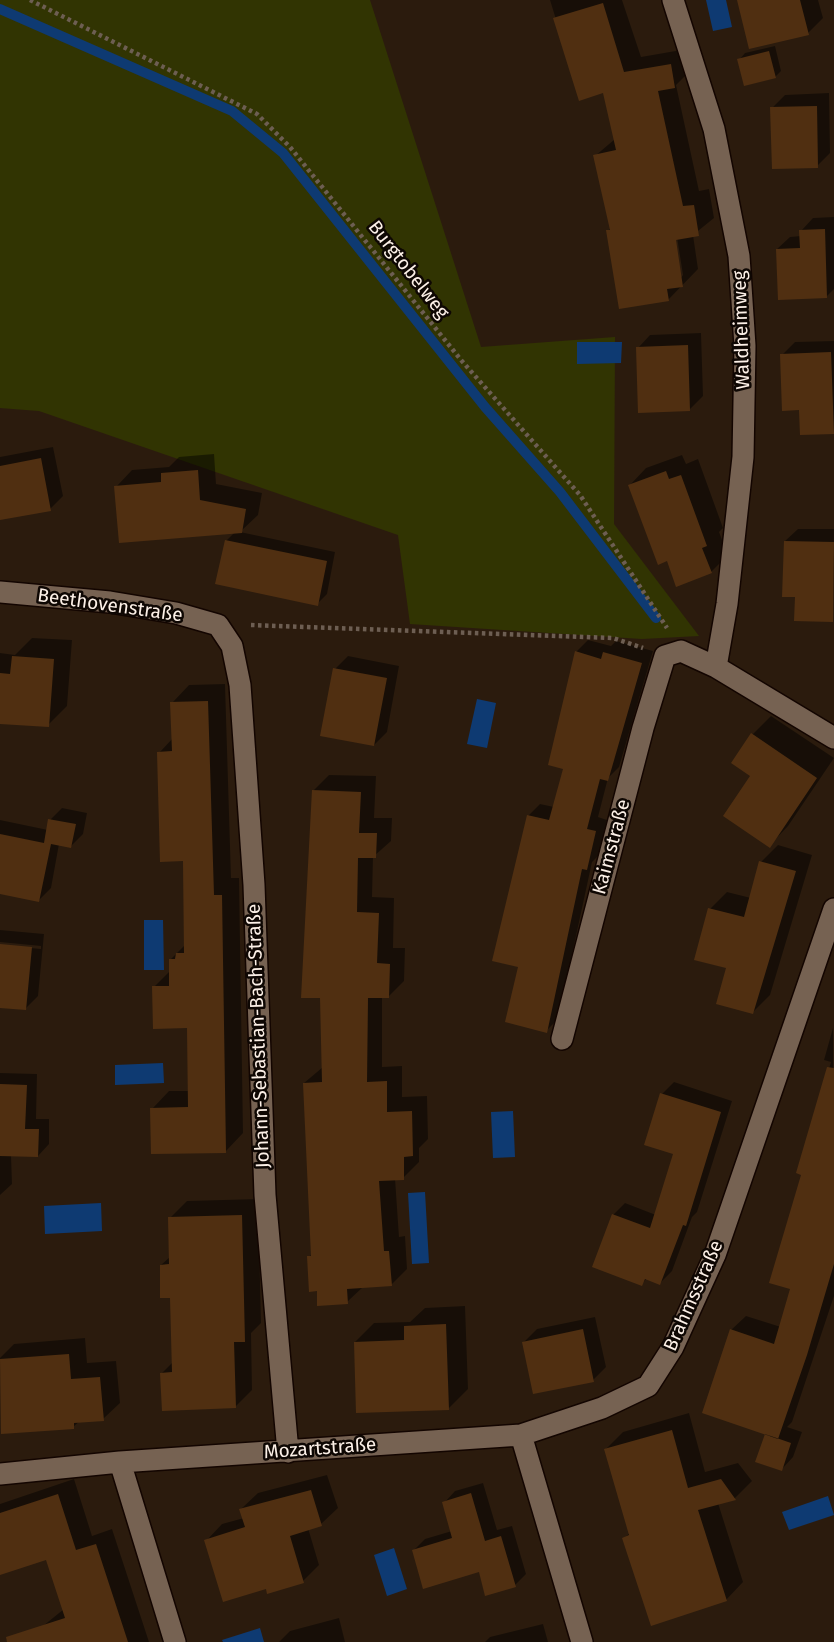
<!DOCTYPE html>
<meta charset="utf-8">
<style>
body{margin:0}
canvas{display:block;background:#2b1b0d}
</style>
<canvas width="834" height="1642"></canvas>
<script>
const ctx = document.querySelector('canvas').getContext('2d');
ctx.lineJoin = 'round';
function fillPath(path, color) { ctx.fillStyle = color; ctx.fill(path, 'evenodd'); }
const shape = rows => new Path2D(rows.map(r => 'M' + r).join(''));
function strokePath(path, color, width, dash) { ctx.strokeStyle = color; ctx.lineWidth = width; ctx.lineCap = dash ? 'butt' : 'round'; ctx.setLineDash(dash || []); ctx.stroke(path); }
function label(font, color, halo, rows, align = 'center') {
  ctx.font = font + ' "Fira Sans",sans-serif'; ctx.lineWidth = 5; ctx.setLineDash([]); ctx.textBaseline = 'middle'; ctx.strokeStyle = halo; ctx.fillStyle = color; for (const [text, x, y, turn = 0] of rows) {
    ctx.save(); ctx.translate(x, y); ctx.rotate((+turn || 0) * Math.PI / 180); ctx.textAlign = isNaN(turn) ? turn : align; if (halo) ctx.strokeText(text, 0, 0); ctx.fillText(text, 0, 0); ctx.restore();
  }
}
fillPath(shape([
 [0,0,370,0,481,347,615,337,614,524,699,636,642,639,410,624,398,535,39,411,0,408]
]), '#313402');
fillPath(shape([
 [706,0,726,0,732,27,713,31],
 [577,342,622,342,621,363,577,364],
 [477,699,496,703,487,748,467,744],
 [144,920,163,920,164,970,144,970],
 [163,1063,164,1083,115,1085,115,1065],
 [513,1111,515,1157,493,1158,491,1112],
 [425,1192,429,1263,412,1264,408,1193],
 [101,1203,102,1231,45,1234,44,1206],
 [828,1496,834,1515,789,1530,782,1512],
 [394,1548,407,1589,387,1596,374,1555],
 [260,1628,264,1642,223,1642,222,1640]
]), '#0e3a72');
fillPath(shape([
 [550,0,622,0,641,57,687,49,691,70,676,85,699,191,709,189,714,218,693,235,698,269,668,300,608,231,611,228,595,156,615,139,604,91,580,98],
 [673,231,676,231,683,275,680,279],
 [738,0,818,0,823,18,808,33],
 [775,46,781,71,775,77,739,60,745,53],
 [829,93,830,153,817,166,772,108,785,95],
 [834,217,834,289,826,297,777,249,790,237,801,236,801,231,813,218],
 [701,333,703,396,690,409,638,348,650,335],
 [834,341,834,432,802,433,801,408,782,355,795,342],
 [53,447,63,496,50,509,0,518,0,457],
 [214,454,216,484,262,493,258,515,240,532,335,552,327,594,317,604,226,541,235,532,116,487,132,470,169,467,179,457],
 [682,455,686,464,698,459,723,528,719,532,728,555,711,572,668,559,630,485,646,468],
 [798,529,834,529,833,611,785,541],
 [32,638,72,640,67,706,48,725,0,722,0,653,15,655],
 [588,640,611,646,616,641,653,651,619,767,608,778,598,817,607,820,598,856,592,862,558,1019,546,1031,521,966,528,816,540,804,554,807,565,768,576,652],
 [348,656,399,666,387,732,374,745,335,669],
 [225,684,231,878,239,878,243,1133,226,1151,152,1109,169,1091,190,1091,189,1026,154,987,171,970,170,960,186,944,185,860,159,753,173,738,172,703,189,685],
 [771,716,834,758,788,826,770,845,753,776,752,735],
 [329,775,376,776,374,818,392,818,391,841,373,857,372,897,394,898,393,948,405,948,404,981,388,997,382,996,382,1067,402,1066,402,1097,427,1096,428,1139,419,1148,419,1162,403,1178,395,1178,399,1237,405,1236,407,1269,391,1285,363,1287,347,1302,309,1257,312,1254,304,1083,323,1067,313,791],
 [62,808,87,813,83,834,71,846,59,844,51,888,39,900,0,893,0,820,48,830,50,820],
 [778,845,812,855,770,995,753,1012,728,967,710,909,727,892,751,898,761,862],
 [0,930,44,934,38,996,25,1009,0,1006,0,945,41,949,41,946,0,942],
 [833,1028,834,1296,792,1422,787,1427,802,1432,793,1457,782,1469,731,1330,746,1316,781,1327,792,1287,803,1174,798,1172,831,1062,824,1060],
 [0,1073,37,1074,36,1119,49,1119,49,1144,38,1156,11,1155,12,1184,0,1195],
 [674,1082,732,1101,697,1212,692,1217,672,1271,660,1283,647,1278,642,1284,613,1215,625,1203,656,1215,675,1152,662,1094],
 [258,1199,261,1323,251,1333,252,1390,235,1407,162,1373,173,1362,172,1296,161,1265,171,1256,170,1218,187,1201],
 [465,1306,468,1389,449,1408,355,1342,374,1323,410,1322,425,1308],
 [595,1317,606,1367,593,1380,524,1342,537,1329],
 [85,1338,87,1363,116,1361,120,1403,103,1419,80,1421,73,1427,3,1433,0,1358,14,1344],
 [689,1413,705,1472,738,1463,752,1481,735,1498,718,1503,743,1582,726,1600,624,1538,630,1533,606,1449,623,1432],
 [327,1475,338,1508,321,1524,308,1528,319,1565,303,1581,267,1586,206,1541,222,1524,244,1518,241,1509,258,1493],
 [74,1479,92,1536,112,1529,149,1642,49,1642,43,1626,64,1609,47,1558,0,1573,0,1504],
 [483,1483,497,1530,512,1526,526,1574,515,1585,480,1570,414,1550,425,1539,452,1531,444,1503,455,1491],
 [339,1618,345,1642,279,1642,290,1631],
 [543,1624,548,1642,485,1642,490,1637]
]), '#0007');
strokePath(shape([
 [0,9,232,111,283,153,485,407,560,492,656,618]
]), '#0e3a72', 10);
fillPath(shape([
 [737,0,800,0,809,35,749,49],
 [603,3,624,72,671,64,675,88,658,91,683,206,694,205,699,236,676,240,683,287,667,289,669,301,619,309,606,230,610,230,593,155,616,150,603,93,579,101,553,18],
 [769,51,776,78,744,86,737,59],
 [817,106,818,168,772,169,770,107],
 [825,229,827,298,778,300,776,249,800,248,799,230],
 [688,345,690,411,638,413,636,347],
 [831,352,834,434,800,435,799,410,782,411,780,354],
 [41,458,51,511,0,520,0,466],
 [198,470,200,500,246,509,242,533,119,543,114,486,161,482,161,473],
 [666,471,669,479,681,475,707,546,702,548,712,573,676,587,667,561,658,565,628,485],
 [225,540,327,561,318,606,215,584],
 [784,541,834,542,833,622,794,621,795,597,782,597],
 [575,651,601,659,603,652,642,663,608,781,600,779,587,829,596,831,587,870,582,869,547,1033,505,1022,518,967,492,961,527,815,549,820,563,769,548,765],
 [12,656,54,659,49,727,0,724,0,673,10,674],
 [333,668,387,678,374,746,320,736],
 [208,701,214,895,222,895,226,1153,151,1154,150,1108,188,1107,187,1028,153,1029,152,986,169,986,169,959,175,959,176,953,184,953,183,861,160,862,157,752,172,751,170,702],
 [751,733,817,778,770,848,723,816,750,776,731,763],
 [312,790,361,792,359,833,377,833,376,858,358,858,357,912,379,913,377,963,390,964,389,998,368,998,367,1082,387,1081,387,1112,412,1111,413,1156,404,1157,404,1180,379,1181,384,1251,389,1251,392,1286,347,1289,348,1304,317,1306,317,1291,309,1292,307,1256,311,1256,303,1083,322,1082,320,998,301,998],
 [48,819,76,824,71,848,51,844,39,902,0,894,0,834,44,843],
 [759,861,796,871,753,1014,716,1004,726,968,694,960,708,908,744,917],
 [0,944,32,947,26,1010,0,1008],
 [827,1067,834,1068,834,1264,807,1355,778,1439,702,1413,730,1329,774,1344,790,1289,769,1283,801,1175,796,1173],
 [0,1084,27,1085,25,1129,39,1129,38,1157,0,1156],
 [660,1093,721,1112,686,1226,683,1225,660,1285,645,1279,642,1286,592,1267,612,1214,650,1228,673,1154,644,1145],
 [242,1215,245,1342,234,1342,236,1408,162,1411,160,1373,172,1372,170,1298,160,1298,160,1265,169,1264,168,1217],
 [446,1324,449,1410,356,1413,354,1342,404,1340,404,1326],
 [583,1329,594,1382,533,1394,522,1342],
 [69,1354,71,1379,100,1377,104,1421,74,1423,74,1429,1,1434,0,1359],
 [672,1430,688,1488,721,1479,736,1500,698,1510,727,1601,651,1626,622,1538,629,1535,604,1449],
 [765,1434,791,1443,782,1471,755,1462],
 [311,1490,322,1526,290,1536,304,1583,267,1594,266,1589,223,1602,204,1540,245,1527,239,1509],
 [471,1493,485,1541,501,1536,516,1587,485,1596,479,1572,423,1589,412,1550,452,1538,442,1502],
 [58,1494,76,1550,96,1544,128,1642,7,1642,6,1637,65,1618,46,1560,0,1575,0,1513]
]), '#502f11');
const minor = shape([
 [673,0,714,129,739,256,745,346,743,457,727,604,716,667],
 [0,592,110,602,176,613,218,625,232,646,240,685,254,885,265,1195,288,1452],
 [562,1039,643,728,665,656,681,651,716,667,834,738],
 [120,1462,175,1642],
 [0,1474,120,1462,521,1435],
 [582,1642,521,1435,602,1408,648,1386,673,1347,715,1255,834,909]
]);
strokePath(minor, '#130500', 24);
strokePath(shape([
 [30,0,257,114,290,147,461,360,580,495,667,628],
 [251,625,613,638,643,648]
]), '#6d5e52', 4.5, [3.5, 3.5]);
strokePath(minor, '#766252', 21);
label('19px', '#fcf0e7', '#0e0703', [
 ["Burgtobelweg",408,270,52],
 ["Waldheimweg",742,330,-92],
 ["Beethovenstraße",110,606,8],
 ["Kaimstraße",612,847,-75],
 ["Johann-Sebastian-Bach-Straße",259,1036,-92],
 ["Brahmsstraße",694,1296,-66],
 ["Mozartstraße",320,1449,-4]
]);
</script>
